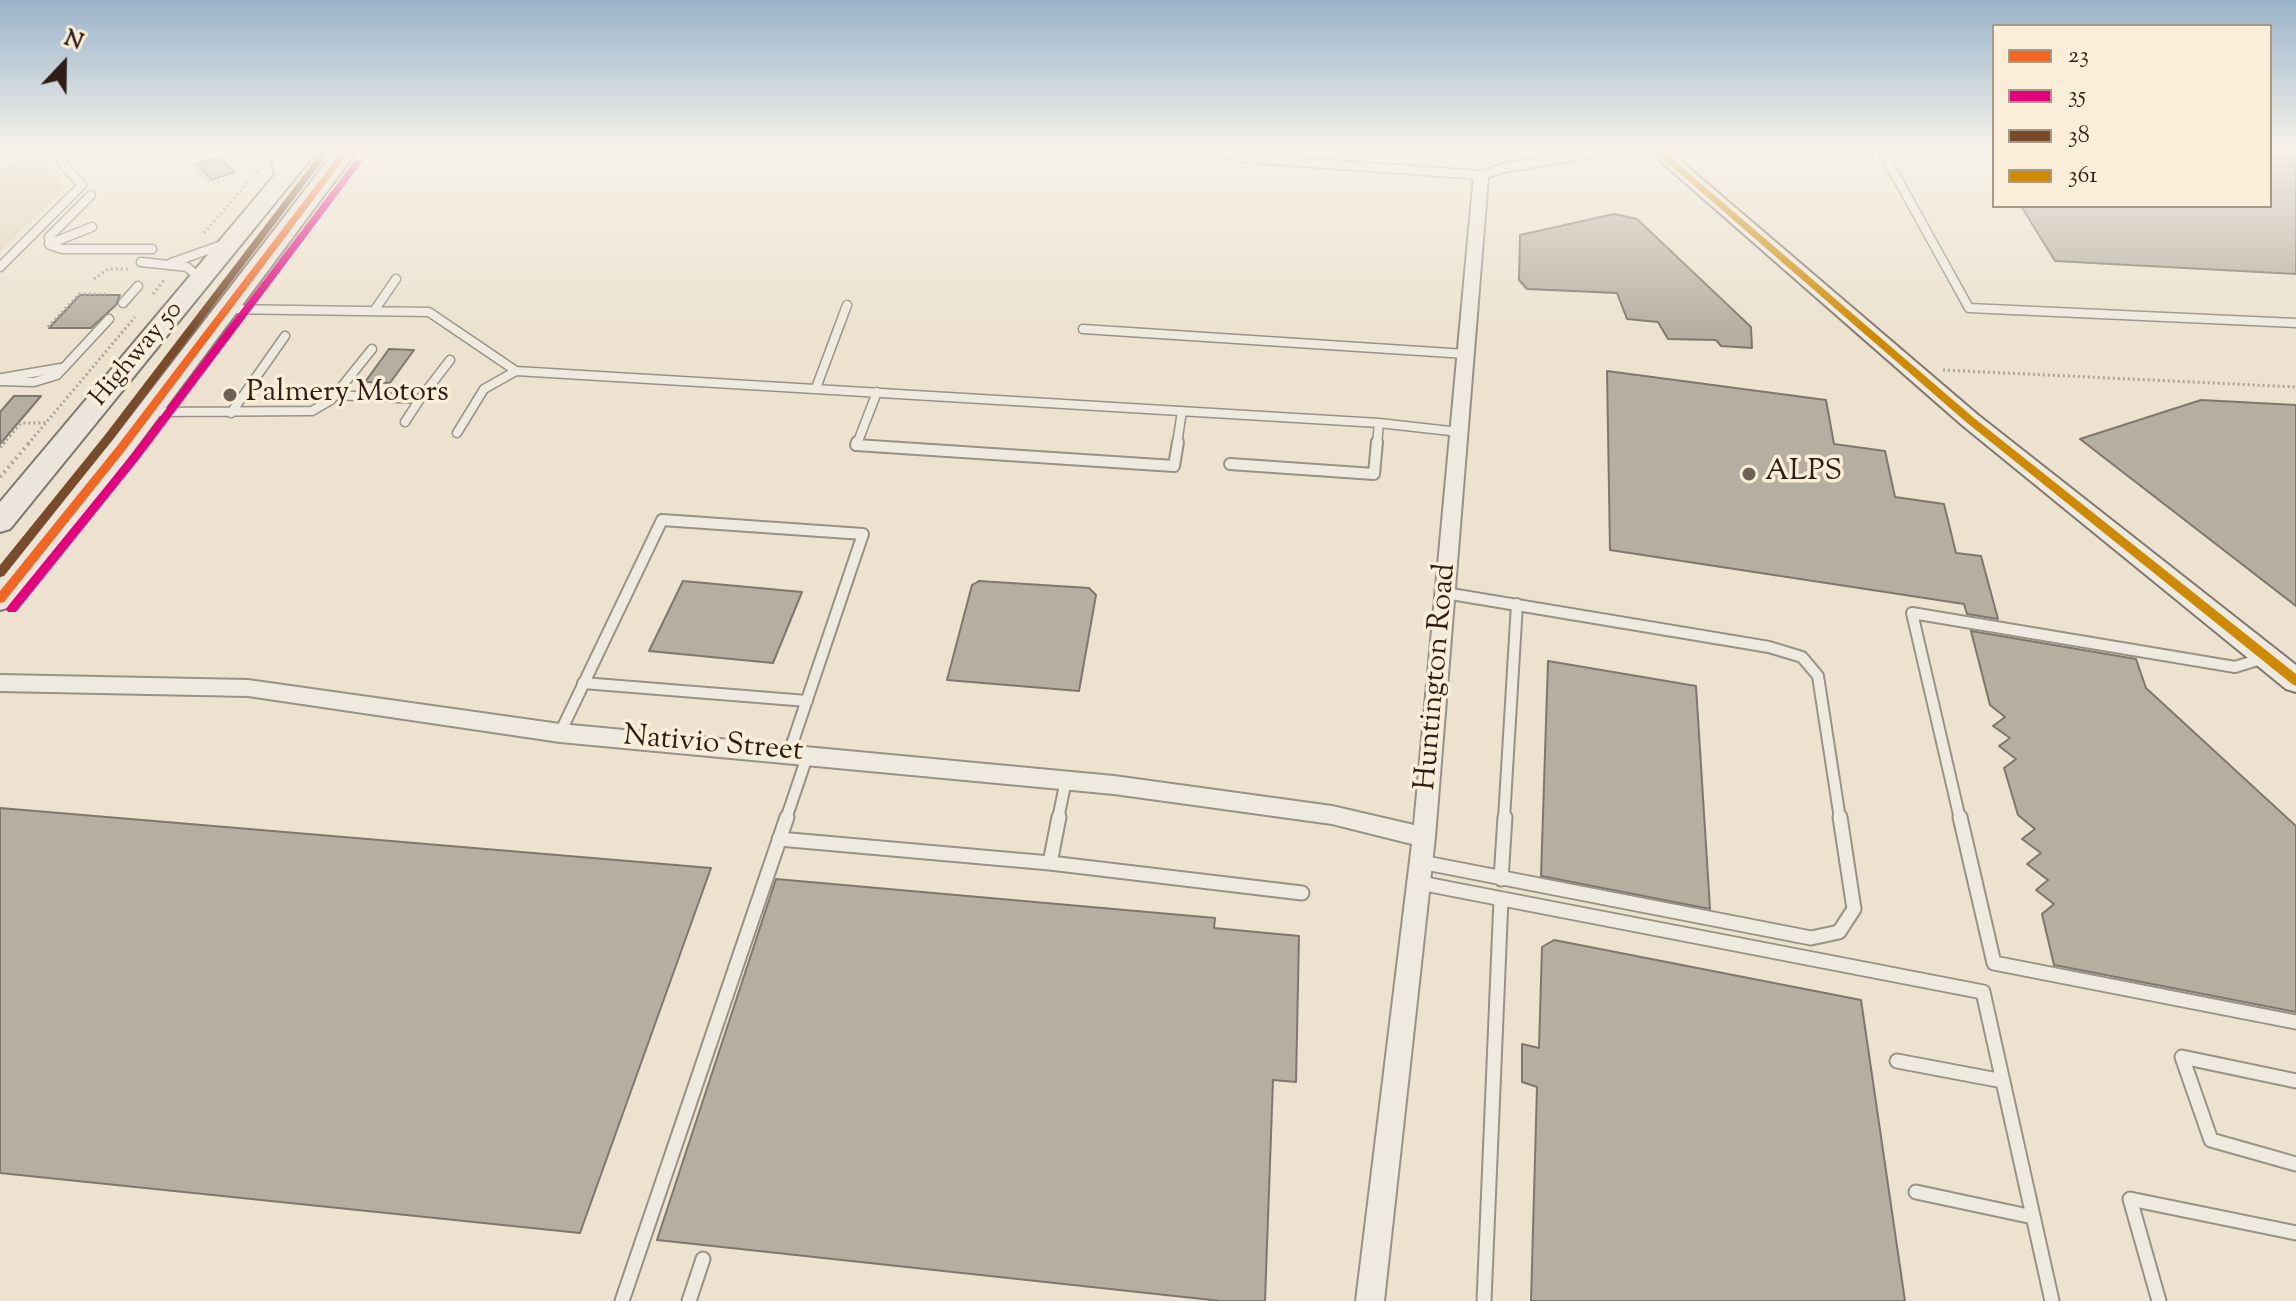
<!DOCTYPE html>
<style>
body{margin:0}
#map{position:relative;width:2296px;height:1301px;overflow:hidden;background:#ece2cf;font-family:"Sorts Mill Goudy",serif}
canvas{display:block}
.legend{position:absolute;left:1992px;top:24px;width:280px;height:184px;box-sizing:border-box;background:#faeed8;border:2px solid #a89a8a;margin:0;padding:10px 14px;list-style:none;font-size:24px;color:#2e1c15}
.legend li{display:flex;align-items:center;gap:16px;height:40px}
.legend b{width:40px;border:2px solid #a89a8a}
.north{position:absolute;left:24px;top:24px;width:80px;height:80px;-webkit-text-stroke:6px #faeed8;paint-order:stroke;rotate:22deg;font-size:22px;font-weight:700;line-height:32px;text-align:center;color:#2e1c15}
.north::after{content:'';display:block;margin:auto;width:28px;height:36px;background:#2e1c15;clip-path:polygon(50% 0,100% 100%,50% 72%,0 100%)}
</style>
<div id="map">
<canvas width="2296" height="1301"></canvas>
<ul class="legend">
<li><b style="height:10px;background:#f26522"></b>23</li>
<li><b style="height:10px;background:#e5007d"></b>35</li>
<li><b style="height:10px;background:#7a4b2a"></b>38</li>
<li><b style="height:10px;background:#cf8a04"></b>361</li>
</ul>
<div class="north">N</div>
</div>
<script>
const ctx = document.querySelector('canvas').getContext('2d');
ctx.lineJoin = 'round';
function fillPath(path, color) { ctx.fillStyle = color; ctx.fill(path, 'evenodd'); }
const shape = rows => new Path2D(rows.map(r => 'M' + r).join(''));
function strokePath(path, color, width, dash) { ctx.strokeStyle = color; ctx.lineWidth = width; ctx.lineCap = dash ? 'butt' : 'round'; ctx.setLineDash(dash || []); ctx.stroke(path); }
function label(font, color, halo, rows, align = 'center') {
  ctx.font = font + ' "Sorts Mill Goudy",serif'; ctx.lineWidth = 7; ctx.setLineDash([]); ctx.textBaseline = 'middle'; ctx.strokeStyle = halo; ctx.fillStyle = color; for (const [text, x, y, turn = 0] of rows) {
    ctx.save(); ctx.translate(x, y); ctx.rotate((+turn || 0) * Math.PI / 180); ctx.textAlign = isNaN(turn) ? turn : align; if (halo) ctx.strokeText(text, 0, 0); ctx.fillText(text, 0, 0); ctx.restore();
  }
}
fillPath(shape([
 [42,158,64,189,0,252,0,164]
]), '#e0d1b8');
const building = shape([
 [2270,151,2296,151,2296,274,2055,261,2021,206,2270,206,2270,151],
 [219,157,235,172,212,180,196,164,219,157],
 [1614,214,1637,219,1751,327,1752,348,1721,346,1716,340,1668,339,1658,322,1627,319,1617,293,1527,289,1519,280,1520,235,1614,214],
 [80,295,120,295,116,305,91,328,49,328,80,295],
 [389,349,414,350,390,383,365,382,389,349],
 [1607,371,1826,400,1834,444,1885,451,1895,497,1944,504,1956,553,1981,556,1998,619,1967,614,1964,604,1610,550,1607,371],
 [14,396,41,396,0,444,0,412,14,396],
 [2201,400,2296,405,2296,606,2080,439,2201,400],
 [683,581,802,592,773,663,649,651,683,581],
 [979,581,1089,588,1096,595,1079,691,947,680,972,585,979,581],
 [1971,631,2136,659,2146,688,2296,826,2296,1012,2054,965,2042,914,2054,904,2036,890,2048,880,2027,864,2041,853,2022,839,2035,829,2018,815,2004,768,2016,759,1999,746,2010,738,1993,726,2005,717,1990,705,1971,631],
 [1548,661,1696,686,1710,909,1541,876,1548,661],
 [0,808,711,868,580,1233,0,1173,0,808],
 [776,879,1215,918,1214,928,1299,936,1296,1082,1273,1080,1265,1301,1221,1301,657,1240,776,879],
 [1554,940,1861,1000,1905,1301,1531,1301,1537,1087,1522,1082,1522,1044,1539,1048,1542,947,1554,940]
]);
fillPath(building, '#b6aea1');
strokePath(building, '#7f776d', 2);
const laneFar2 = shape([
 [1222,151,1242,158,1481,175],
 [1882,151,1969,308,2296,323],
 [91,195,49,237,50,245,62,249,152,249],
 [49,244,92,227],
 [141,262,187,267,201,279],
 [171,263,222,245],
 [0,267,82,185,62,163,61,151],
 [123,303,138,286],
 [226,309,429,312,516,371,1379,423,1459,432],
 [374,311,396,279],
 [1083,329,1466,354],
 [2,378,61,368],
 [0,381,34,382,57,375,109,319],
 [816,388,847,305],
 [335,395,420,399,405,422],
 [420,399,450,360],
 [150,412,312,411,331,400,372,349],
 [231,413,285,336],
 [457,433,484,389,516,371],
 [857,444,877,392],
 [1177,444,1182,411],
 [1377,444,1379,423]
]);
const laneFar1 = shape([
 [857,442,856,445,1174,466,1178,442],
 [1230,464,1374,474,1377,442],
 [1445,593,1769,647,1802,657,1818,676,1840,819],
 [583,683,807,701],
 [560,733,662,520,863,534,789,753],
 [786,819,808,754],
 [1058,819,1066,780],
 [1504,819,1517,604],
 [1960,819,1912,613,2235,667,2264,658]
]);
const lane = shape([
 [1960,817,1994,963,2296,1022],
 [779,839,1050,863,1302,893],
 [1421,862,1811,938,1839,932,1854,909,1840,817],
 [1050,863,1059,817],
 [1501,879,1505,817],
 [1420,883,1983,992,2052,1301],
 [1897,1061,2003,1081],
 [2296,1081,2182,1057,2211,1140,2296,1164],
 [1916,1192,2033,1217],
 [622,1301,787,817],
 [689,1301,703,1259],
 [1484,1301,1501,899],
 [2159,1301,2130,1199,2296,1233]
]);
const street = shape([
 [1580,151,1611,151,1604,155,1504,172,1488,177,1435,837,1384,1301,1356,1301,1412,844,1332,824,1114,794,560,742,248,696,0,691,0,675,248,680,560,724,1114,776,1332,806,1414,825,1474,175,1501,164,1580,151]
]);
const secondary = shape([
 [269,151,287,151,294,178,291,182,277,182,269,151],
 [1649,151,1669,151,1978,415,2296,665,2296,692,2286,689,1962,425,1649,151]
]);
const primary = shape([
 [295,151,317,151,10,529,0,532,0,502,295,151],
 [335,151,357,151,132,453,11,607,0,610,0,578,112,441,335,151]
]);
strokePath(laneFar2, '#9a9186', 11);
strokePath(laneFar1, '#9a9186', 14);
strokePath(lane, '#9a9186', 17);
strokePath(street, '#9a9186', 4);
strokePath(secondary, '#7f776d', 4);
strokePath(primary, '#7f776d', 4);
strokePath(shape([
 [186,159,206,151],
 [194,166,210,182,226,181],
 [204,233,261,167],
 [94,279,108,269,129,269],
 [153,294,165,279],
 [48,327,79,294,109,294],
 [1943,370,2296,387],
 [3,444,21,423,46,423],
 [28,444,135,317]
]), '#aaa49d', 3, [2, 3]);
strokePath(shape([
 [0,447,5,442],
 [0,477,30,442]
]), '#aaa49d', 4, [2, 4]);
strokePath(laneFar2, '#efeae0', 8);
strokePath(laneFar1, '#efeae0', 10);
strokePath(lane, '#efeae0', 13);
fillPath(street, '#efeae0');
fillPath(secondary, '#efeae0');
fillPath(primary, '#ece5db');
fillPath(shape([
 [342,151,350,151,126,449,4,602,0,603,0,591,118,445,342,151]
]), '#f26522');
fillPath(shape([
 [356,159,363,161,139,459,16,612,8,612,6,609,8,606,131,455,356,159]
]), '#e5007d');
fillPath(shape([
 [322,151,330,151,113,439,4,576,0,577,0,565,105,435,322,151]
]), '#7a4b2a');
fillPath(shape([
 [1654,151,1663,151,1974,418,2296,674,2296,686,2292,684,1966,422,1654,151]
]), '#cf8a04');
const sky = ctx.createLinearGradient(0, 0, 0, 333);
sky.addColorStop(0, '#99b4ca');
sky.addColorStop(0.45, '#f6f2e9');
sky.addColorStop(1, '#f6f2e900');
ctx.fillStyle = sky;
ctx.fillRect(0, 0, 2296, 333);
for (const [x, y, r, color] of [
 [230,395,8,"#706156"],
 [1749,474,8,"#706156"]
]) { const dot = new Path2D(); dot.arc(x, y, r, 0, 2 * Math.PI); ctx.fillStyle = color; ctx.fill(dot); strokePath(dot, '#faeed8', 3); }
label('26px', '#2e1c15', '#faeed8', [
 ["Highway 50",138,355,-50]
]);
label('30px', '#2e1c15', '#faeed8', [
 ["Palmery Motors",246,395],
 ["ALPS",1765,474]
], 'left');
label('30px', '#2e1c15', '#faeed8', [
 ["Huntington Road",1438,677,-85],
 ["Nativio Street",713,746,5]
]);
</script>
